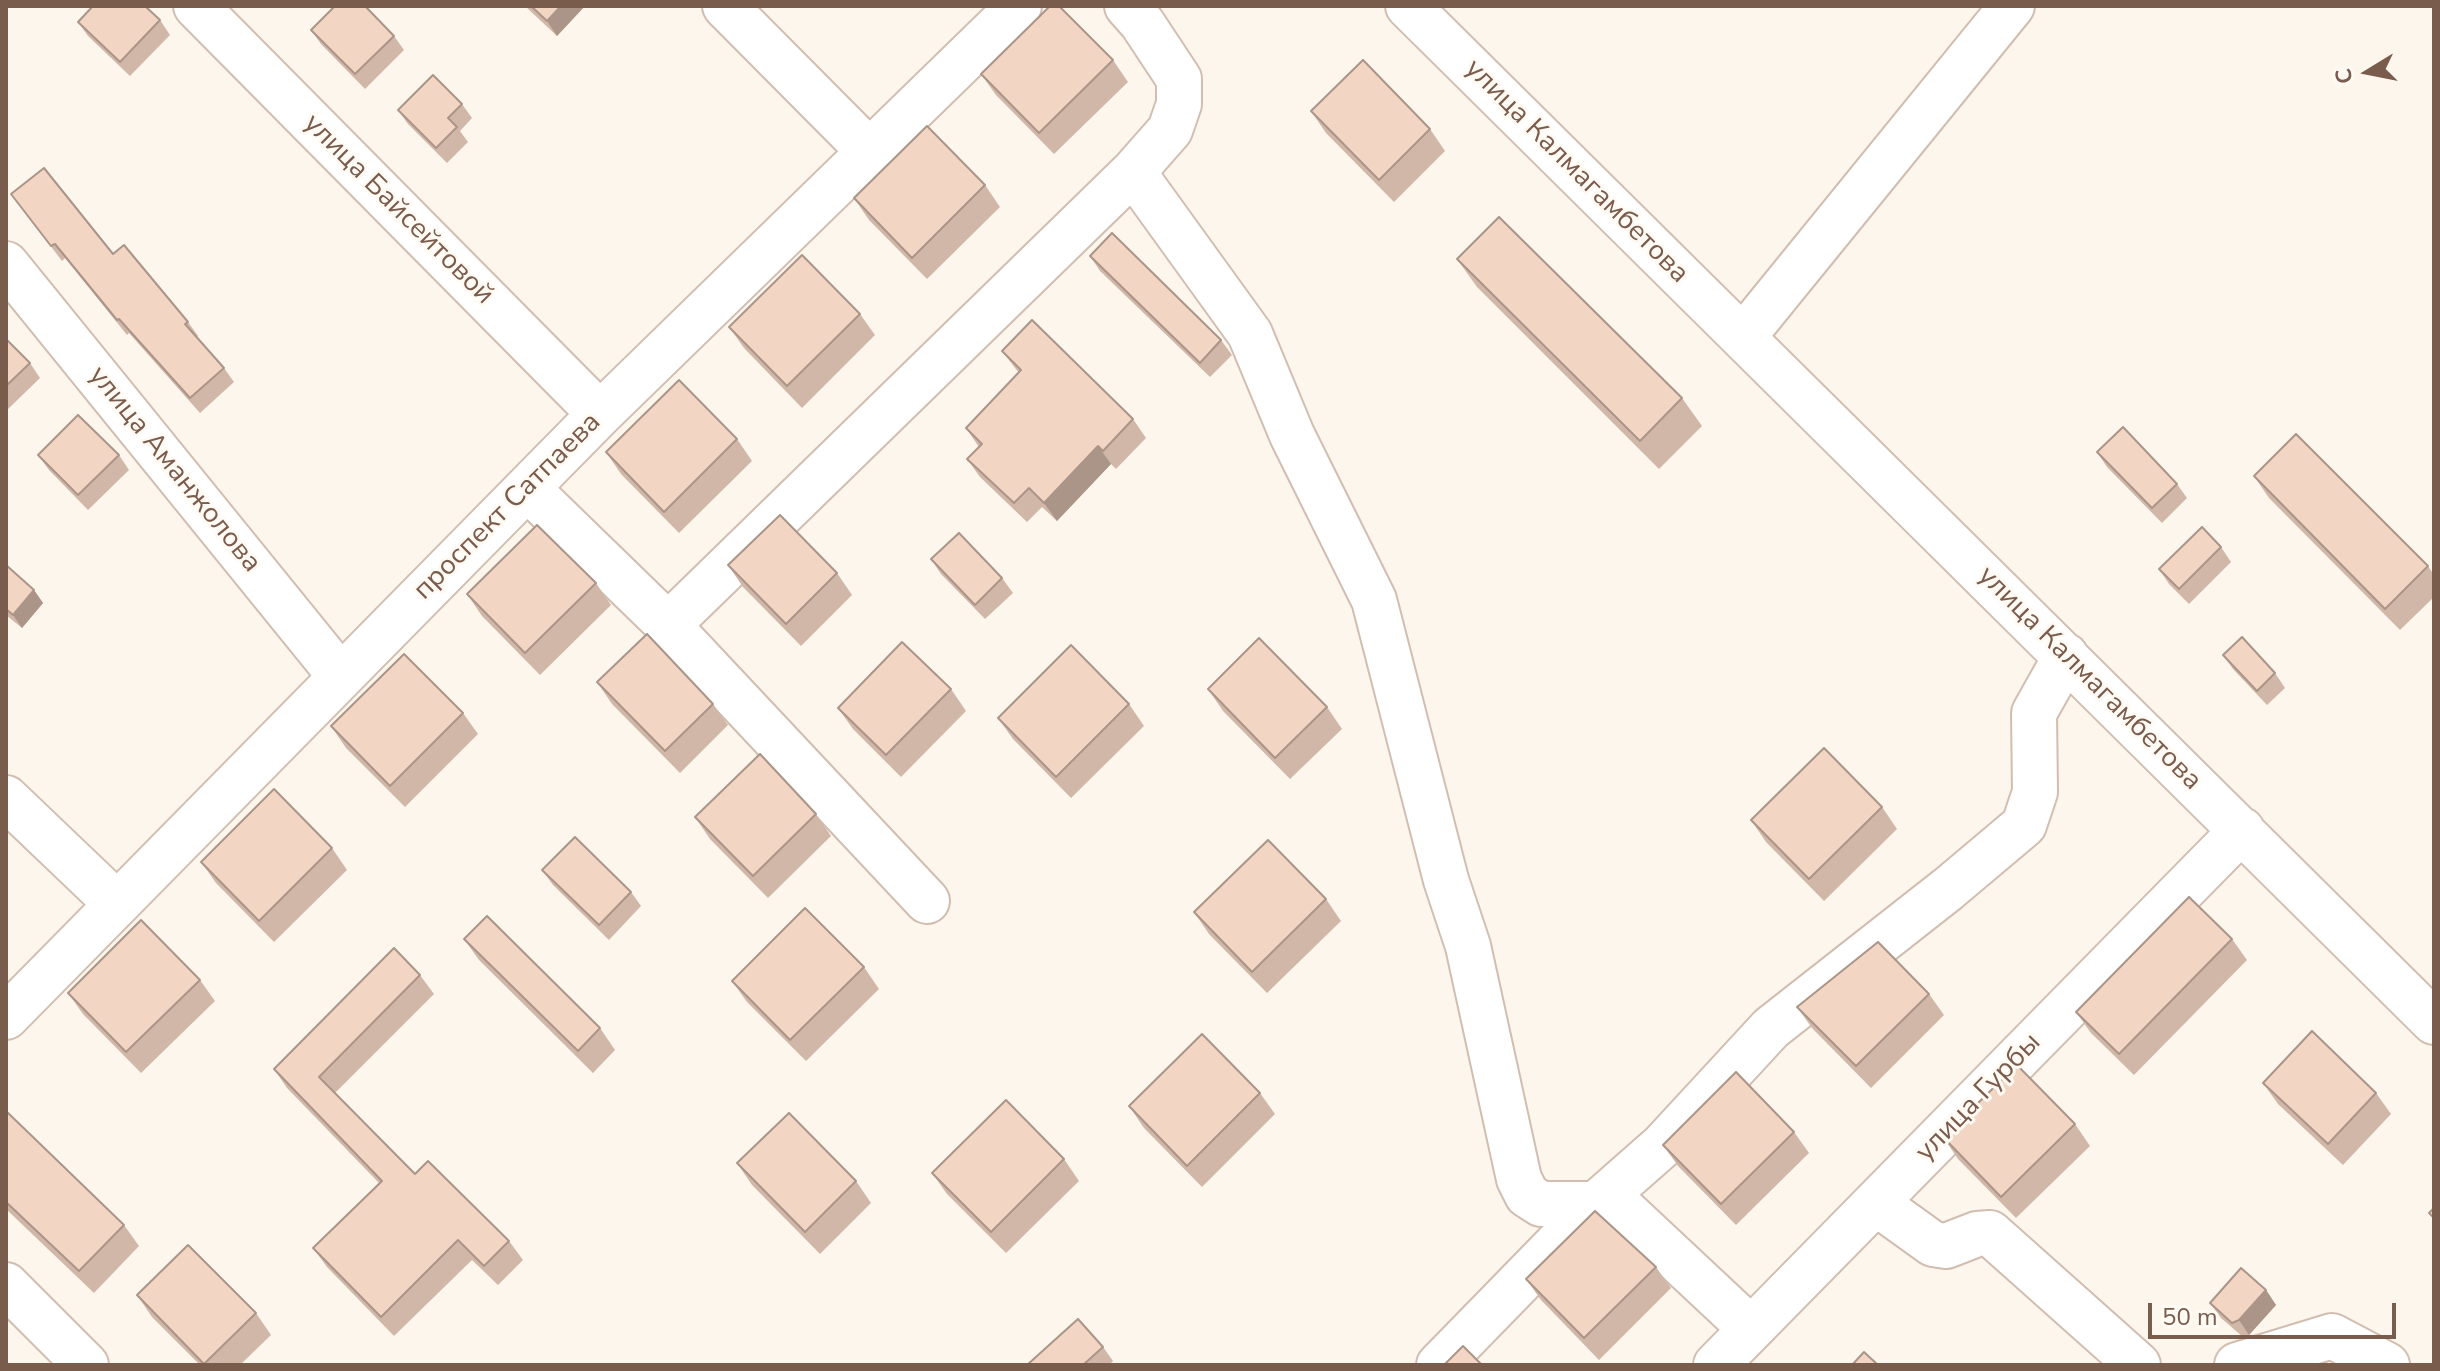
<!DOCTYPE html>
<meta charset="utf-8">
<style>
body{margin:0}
#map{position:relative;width:2440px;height:1371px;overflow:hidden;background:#fdf6ec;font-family:"Nunito Sans",sans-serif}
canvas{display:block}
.frame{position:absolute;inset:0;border:8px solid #7a5c4d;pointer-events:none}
.north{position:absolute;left:2328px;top:32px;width:80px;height:80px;-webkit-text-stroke:6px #fffaf3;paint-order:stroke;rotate:260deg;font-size:22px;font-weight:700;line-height:32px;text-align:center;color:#7a5c4d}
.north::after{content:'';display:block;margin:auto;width:28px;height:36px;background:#7a5c4d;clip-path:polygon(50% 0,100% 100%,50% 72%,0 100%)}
.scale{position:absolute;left:2148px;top:1303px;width:248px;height:36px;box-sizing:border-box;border:4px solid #7a5c4d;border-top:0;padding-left:10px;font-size:24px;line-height:28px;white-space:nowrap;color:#7a5c4d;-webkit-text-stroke:6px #fffaf3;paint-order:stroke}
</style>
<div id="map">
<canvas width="2440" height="1371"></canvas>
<div class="frame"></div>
<div class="north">С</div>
<div class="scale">50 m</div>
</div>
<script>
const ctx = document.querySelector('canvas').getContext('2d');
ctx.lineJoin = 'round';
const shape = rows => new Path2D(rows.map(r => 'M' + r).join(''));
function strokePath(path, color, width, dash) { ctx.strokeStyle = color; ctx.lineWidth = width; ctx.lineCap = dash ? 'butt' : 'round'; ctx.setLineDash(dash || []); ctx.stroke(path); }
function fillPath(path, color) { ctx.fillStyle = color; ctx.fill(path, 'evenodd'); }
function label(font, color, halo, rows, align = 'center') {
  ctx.font = font + ' "Nunito Sans",sans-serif'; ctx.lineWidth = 6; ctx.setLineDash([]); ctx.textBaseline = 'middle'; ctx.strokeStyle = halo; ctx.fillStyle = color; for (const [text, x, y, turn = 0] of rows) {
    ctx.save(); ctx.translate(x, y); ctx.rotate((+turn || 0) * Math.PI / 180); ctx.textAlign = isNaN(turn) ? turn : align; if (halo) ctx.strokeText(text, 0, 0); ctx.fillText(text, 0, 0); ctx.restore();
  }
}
const minor = shape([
 [196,6,600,414],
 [725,6,869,151],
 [1408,6,2434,1022],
 [1133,172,1250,334,1292,435,1374,600,1446,880,1468,946,1519,1179,1527,1195,1541,1204,1596,1204,1611,1206,1626,1212,1751,1329],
 [6,264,341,677],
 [1743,337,2012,6],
 [527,488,668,625,927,901],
 [668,625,1133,172,1170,130,1179,104,1179,79,1142,23,1127,6],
 [6,798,117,904],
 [6,1017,600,414,1019,6],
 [1876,1203,1933,1244,1946,1246,1977,1234,1990,1233,2138,1365],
 [6,1285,86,1365],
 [1439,1365,1596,1204,1663,1145,1771,1028,1948,889,2024,825,2035,792,2034,713,2066,656],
 [1716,1365,2242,830],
 [2237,1365,2332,1336,2387,1365]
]);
strokePath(minor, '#d1beb0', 48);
strokePath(minor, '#fff', 44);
fillPath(shape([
 [525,6,585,6,557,36],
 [160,20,170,35,130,76,88,36,78,22],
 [311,30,394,36,404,50,365,89,321,44],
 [1113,60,1128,82,1054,154,996,95,981,74],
 [462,104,472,118,460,131,468,142,447,163,408,124,398,110],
 [1311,111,1430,129,1445,151,1394,202,1326,133],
 [985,185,1000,207,927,279,869,220,854,198],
 [11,194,113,254,188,322,198,336,197,337,224,368,234,382,200,413,129,333,127,335,65,258,62,261],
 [1090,256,1221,340,1232,355,1210,377,1100,271],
 [1457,259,1682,398,1702,426,1659,469,1477,287],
 [860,314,875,335,802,408,744,348,729,327],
 [6,339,30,363,40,378,6,411],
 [1002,351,1133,419,1146,438,1116,469,1111,464,1057,521,1042,507,1027,522,980,477,967,459,979,447,966,428,1019,373],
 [737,439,752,461,679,533,621,474,606,452],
 [2097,452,2177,484,2187,498,2162,523,2107,467],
 [38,455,119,455,129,470,88,510,49,470],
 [2254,476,2428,566,2434,575,2434,597,2400,630,2269,498],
 [2221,547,2231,562,2189,604,2169,584,2159,569],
 [931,559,1002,578,1013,593,985,619,941,574],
 [6,565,34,590,43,603,22,628,6,615],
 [728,565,837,573,852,595,801,646,743,587],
 [596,583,611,605,540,675,482,616,467,594],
 [2223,655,2275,673,2285,688,2267,705,2233,669],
 [597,682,713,704,728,725,680,773,612,704],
 [951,689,966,711,901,777,853,729,838,708],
 [1208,689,1327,707,1342,729,1290,779,1223,711],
 [1129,704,1144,726,1071,798,1013,739,998,718],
 [463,713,478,734,405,807,346,748,331,726],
 [1882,807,1897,829,1824,901,1766,842,1751,820],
 [816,814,831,836,768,898,710,839,695,817],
 [332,848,347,870,274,942,216,883,201,862],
 [542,870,631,892,641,906,609,940,553,885],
 [1326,899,1341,921,1267,993,1209,934,1194,912],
 [464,939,600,1028,615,1050,593,1073,479,960],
 [2232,939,2247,960,2134,1075,2091,1033,2076,1012],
 [864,967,879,989,806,1061,747,1002,732,981],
 [420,975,434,994,335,1093,415,1174,509,1241,523,1260,498,1285,472,1260,394,1336,327,1267,313,1248,379,1183,287,1088,274,1069],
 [200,980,215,1001,141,1073,83,1014,68,993],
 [1929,994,1944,1015,1871,1088,1812,1028,1797,1007],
 [2263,1083,2376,1093,2391,1114,2343,1165,2278,1104],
 [1260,1093,1275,1114,1202,1187,1144,1128,1129,1106],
 [6,1111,124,1225,139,1246,94,1293,6,1209],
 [2075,1124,2090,1146,2016,1218,1958,1159,1943,1137],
 [1794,1132,1809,1153,1736,1225,1678,1166,1663,1145],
 [1064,1159,1079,1181,1006,1253,947,1194,932,1173],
 [737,1163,856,1181,871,1203,820,1254,752,1185],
 [1656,1267,1671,1288,1599,1360,1541,1300,1526,1279],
 [2266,1290,2276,1305,2249,1335,2243,1337,2221,1318,2210,1303],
 [137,1295,256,1313,271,1335,240,1365,200,1365,152,1317],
 [1103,1347,1113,1361,1109,1365,1027,1365]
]), '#d1b7a8');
fillPath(shape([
 [561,6,585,6,557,36,547,21],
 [1098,446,1111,464,1057,521,1044,503],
 [34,590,43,603,22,628,13,615],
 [2266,1290,2276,1305,2249,1335,2239,1320]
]), '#aa9588');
const building = shape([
 [93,6,145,6,160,20,120,62,78,22,93,6],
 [335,6,365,6,394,36,355,74,311,30,335,6],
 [531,6,561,6,547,21,531,6],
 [1050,6,1059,6,1113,60,1039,133,981,74,1050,6],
 [1363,60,1430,129,1379,180,1311,111,1363,60],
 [433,75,462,104,448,118,457,127,436,148,398,110,433,75],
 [927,126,985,185,912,258,854,198,927,126],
 [44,168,113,254,124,245,188,322,185,324,224,368,190,398,119,319,117,320,55,244,51,246,11,194,44,168],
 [1499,217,1682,398,1640,441,1457,259,1499,217],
 [1112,233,1221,340,1200,363,1090,256,1112,233],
 [802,255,860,314,787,386,729,327,802,255],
 [1032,320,1133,419,1103,451,1098,446,1044,503,1029,488,1014,503,967,459,982,444,966,428,1021,370,1002,351,1032,320],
 [6,339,30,363,6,386,6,339],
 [679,380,737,439,664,512,606,452,679,380],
 [78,415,119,455,78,495,38,455,78,415],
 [2123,427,2177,484,2152,508,2097,452,2123,427],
 [2296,434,2428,566,2385,609,2254,476,2296,434],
 [780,515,837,573,786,624,728,565,780,515],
 [537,525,596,583,525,653,467,594,537,525],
 [2202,527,2221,547,2179,589,2159,569,2202,527],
 [959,533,1002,578,975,605,931,559,959,533],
 [6,565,34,590,13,615,6,609,6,565],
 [647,634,713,704,665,751,597,682,647,634],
 [2242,637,2275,673,2257,691,2223,655,2242,637],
 [1259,638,1327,707,1275,758,1208,689,1259,638],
 [902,642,951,689,886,755,838,708,902,642],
 [1071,645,1129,704,1056,777,998,718,1071,645],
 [404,654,463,713,390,786,331,726,404,654],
 [1824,748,1882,807,1809,879,1751,820,1824,748],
 [760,754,816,814,753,876,695,817,760,754],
 [274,789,332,848,259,921,201,862,274,789],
 [575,837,631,892,599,925,542,870,575,837],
 [1268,840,1326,899,1252,972,1194,912,1268,840],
 [2189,897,2232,939,2119,1054,2076,1012,2189,897],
 [805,908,864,967,790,1040,732,981,805,908],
 [487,916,600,1028,578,1051,464,939,487,916],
 [141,920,200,980,126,1052,68,993,141,920],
 [1878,942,1929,994,1856,1066,1797,1007,1878,942],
 [394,948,420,975,319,1077,415,1174,428,1161,509,1241,484,1266,458,1240,381,1317,313,1248,382,1181,274,1069,394,948],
 [2312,1031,2376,1093,2328,1144,2263,1083,2312,1031],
 [1202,1034,1260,1093,1187,1166,1129,1106,1202,1034],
 [2017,1065,2075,1124,2001,1197,1943,1137,2017,1065],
 [1736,1072,1794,1132,1721,1204,1663,1145,1736,1072],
 [1006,1100,1064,1159,991,1232,932,1173,1006,1100],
 [6,1111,124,1225,79,1271,6,1202,6,1111],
 [789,1113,856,1181,805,1232,737,1163,789,1113],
 [2434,1208,2434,1218,2429,1213,2434,1208],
 [1595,1211,1656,1267,1584,1338,1526,1279,1595,1211],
 [188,1245,256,1313,204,1364,137,1295,188,1245],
 [2241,1268,2266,1290,2239,1320,2232,1323,2210,1303,2241,1268],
 [1078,1319,1103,1347,1083,1365,1027,1365,1078,1319],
 [1463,1346,1482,1365,1444,1365,1463,1346],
 [1864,1352,1878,1365,1852,1365,1864,1352]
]);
fillPath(building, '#f3d5c3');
strokePath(building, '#aa9588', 2);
label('28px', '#7a5c4d', '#fffaf3', [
 ["улица Калмагамбетова",1576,172,45],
 ["улица Байсейтовой",398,210,45],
 ["улица Аманжолова",174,470,51],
 ["проспект Сатпаева",508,507,-45],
 ["улица Калмагамбетова",2089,679,45],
 ["улица Гурбы",1979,1098,-46]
]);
</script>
